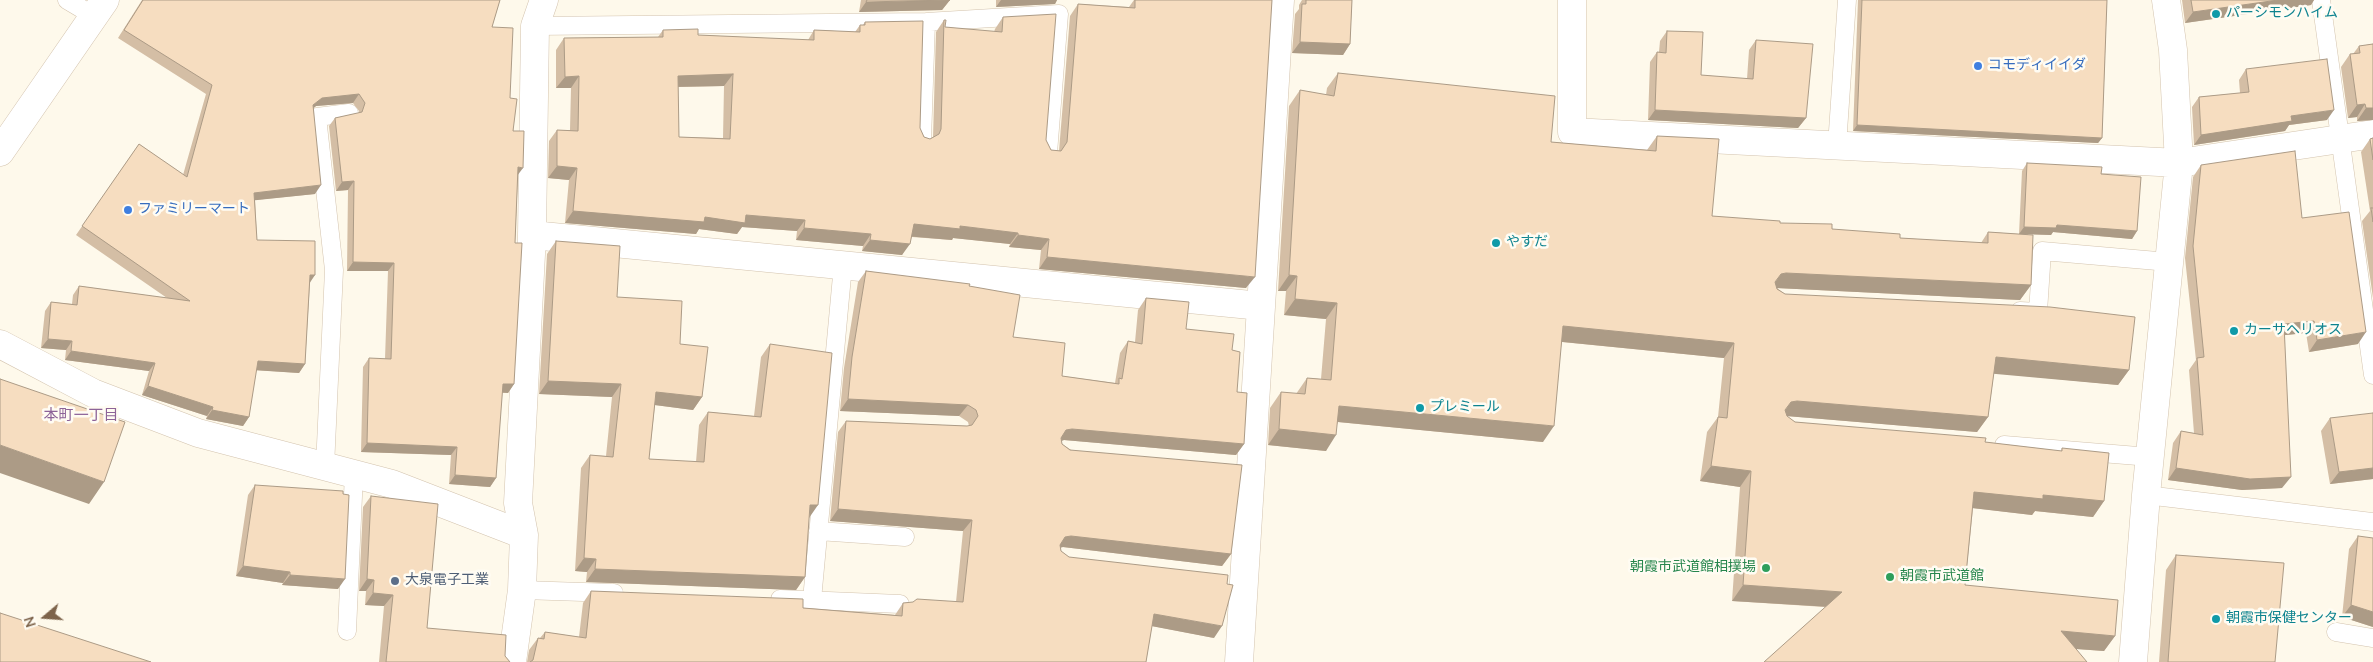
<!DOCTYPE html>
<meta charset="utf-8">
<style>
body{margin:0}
#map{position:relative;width:2373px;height:662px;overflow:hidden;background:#fef9eb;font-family:"Nunito Sans",sans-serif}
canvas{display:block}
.north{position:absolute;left:20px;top:592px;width:50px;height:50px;-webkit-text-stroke:4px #fffcf3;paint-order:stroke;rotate:252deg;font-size:14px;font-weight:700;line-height:20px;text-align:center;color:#7d634a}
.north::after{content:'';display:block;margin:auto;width:18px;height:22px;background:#7d634a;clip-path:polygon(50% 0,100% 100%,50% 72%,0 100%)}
</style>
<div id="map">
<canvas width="2373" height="662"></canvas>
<div class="north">N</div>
</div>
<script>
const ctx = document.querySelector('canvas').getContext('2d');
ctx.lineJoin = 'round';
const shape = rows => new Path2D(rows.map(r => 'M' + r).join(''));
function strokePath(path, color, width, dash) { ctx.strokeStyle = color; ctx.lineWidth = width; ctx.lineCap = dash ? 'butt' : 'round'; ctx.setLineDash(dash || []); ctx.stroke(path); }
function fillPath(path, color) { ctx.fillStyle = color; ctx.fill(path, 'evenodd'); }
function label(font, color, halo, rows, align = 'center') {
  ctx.font = font + ' "Nunito Sans","Noto Sans JP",sans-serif'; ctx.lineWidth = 5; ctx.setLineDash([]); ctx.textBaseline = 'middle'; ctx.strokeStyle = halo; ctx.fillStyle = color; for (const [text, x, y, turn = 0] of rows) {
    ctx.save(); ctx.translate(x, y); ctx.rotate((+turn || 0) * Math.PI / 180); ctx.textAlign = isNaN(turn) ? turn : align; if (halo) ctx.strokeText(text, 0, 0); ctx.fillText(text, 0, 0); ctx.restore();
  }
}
const service = shape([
 [67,0,94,16],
 [2321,0,2373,375],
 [535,26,926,22,1059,14,1048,153],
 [922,140,926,22],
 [1837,146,1847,0],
 [2020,311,2038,312,2042,251,2169,262],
 [2004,445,2150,457],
 [325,467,334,270,317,117,349,113],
 [2146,495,2373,522],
 [818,531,905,537],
 [522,590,614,593],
 [780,599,900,604],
 [812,600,843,265],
 [347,631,354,473],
 [2336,632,2373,638]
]);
const minor = shape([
 [1572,0,1572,132,2179,163,2373,134],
 [532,235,1261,306],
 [0,344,93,393,198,433,392,484,524,535],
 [512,662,522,590,524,535,518,503,532,235,535,26,544,0],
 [1239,662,1280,0],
 [2133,662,2146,495,2179,163,2173,50,2166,0]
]);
const tertiary = shape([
 [0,152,105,0]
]);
strokePath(service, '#d3c3ae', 19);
strokePath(minor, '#d3c3ae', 29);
strokePath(tertiary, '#d3c3ae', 29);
strokePath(service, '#fff', 18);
strokePath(minor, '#fff', 28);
strokePath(tertiary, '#fff', 28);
fillPath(shape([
 [142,0,500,0,492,27,510,98,518,176,515,243,514,384,508,393,502,393,496,478,490,487,449,484,451,455,361,452,363,367,369,358,385,359,388,271,347,271,348,190,336,191,329,126,335,118,359,113,359,111,353,103,316,106,314,108,315,194,255,200,257,240,310,282,305,364,299,373,256,370,249,417,243,426,206,419,207,416,142,395,149,371,65,360,66,350,41,348,45,311,51,302,72,304,73,295,79,286,167,298,76,235,139,144,183,175,206,94,118,38],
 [861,0,950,0,942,10,859,12],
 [996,0,1057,0,1055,4,996,7],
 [1134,0,1272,0,1246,288,1039,269,1041,250,1009,247,1010,244,953,238,952,240,912,237,902,255,862,251,863,246,796,240,797,231,742,227,737,234,699,229,696,234,565,223,569,180,548,178,549,141,557,130,570,130,571,88,556,88,556,50,564,38,658,37,663,30,698,35,808,40,814,30,855,32,860,25,863,25,865,22,924,137,930,139,933,138,936,32,944,20,945,27,994,32,995,29,1003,17,1046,140,1051,150,1059,151,1070,16,1078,4,1129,7],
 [724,86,723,138,679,137,678,87],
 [1302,0,1352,0,1350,44,1343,55,1292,53,1295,14,1299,9,1299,5],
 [1858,0,2107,0,2102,138,2098,143,1853,131],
 [2182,0,2314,0,2311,5,2185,23],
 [1667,31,1701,75,1747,79,1749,50,1756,40,1806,118,1798,128,1648,120,1650,62,1657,52,1659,52,1660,41],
 [2373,44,2373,120,2357,121,2357,117,2348,118,2341,67,2350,54,2353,54,2359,46],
 [2246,69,2327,120,2289,125,2285,131,2194,145,2192,107,2199,97,2240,93,2239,80],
 [1338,73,1551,142,1647,150,1657,136,1712,216,1780,223,1900,238,1981,243,1988,232,2019,234,2022,171,2027,163,2101,174,2137,231,2132,239,2053,232,2051,235,2028,234,2031,285,2020,300,1777,288,1785,294,2129,370,2118,385,1994,373,1988,417,1977,432,1787,416,1795,422,1985,442,2061,451,2062,448,2104,501,2093,517,2035,511,2032,515,1973,508,1965,585,2115,636,2104,651,2076,649,1825,607,1732,601,1740,487,1700,481,1707,432,1718,417,1724,358,1562,342,1543,442,1338,422,1326,451,1268,445,1270,408,1281,392,1296,394,1307,378,1321,379,1326,319,1284,315,1286,291,1278,291,1289,106,1300,90,1326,95,1327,88],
 [2373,138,2373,298,2362,221,2370,211,2361,152,2370,139],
 [2201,165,2302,218,2358,344,2309,352,2306,333,2285,335,2282,488,2242,490,2168,480,2173,443,2181,431,2194,433,2189,370,2196,360,2185,258,2193,177],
 [556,241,617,297,680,344,702,397,693,410,655,405,649,459,696,462,699,425,708,412,754,416,761,357,770,344,809,518,805,577,796,590,586,582,587,572,575,571,581,468,590,455,606,456,612,397,539,394,547,254],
 [866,271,969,286,1013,337,1062,376,1115,383,1120,353,1128,341,1135,342,1138,310,1146,298,1186,329,1232,350,1244,444,1236,455,1064,440,1061,441,1062,444,1231,554,1222,566,1063,547,1060,548,1061,551,1069,557,1214,638,1152,626,1146,662,527,662,529,650,538,638,540,638,545,632,579,637,583,603,591,591,895,615,903,603,956,602,963,531,830,521,838,432,846,421,967,426,969,426,968,422,959,416,840,411,844,368,858,282],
 [2330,418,2373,479,2330,484,2321,431],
 [255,485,338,589,282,585,283,583,236,576,248,495],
 [371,496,427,628,505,656,510,662,379,662,384,606,365,605,366,591,359,591,363,507],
 [2358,536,2373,627,2342,617,2349,549],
 [2176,555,2275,662,2159,662,2166,570]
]), '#d4bea5');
fillPath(shape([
 [950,0,942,10,859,12,866,2],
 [1001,0,1057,0,1055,4,996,7],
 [2278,0,2314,0,2311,5,2185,23,2193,12],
 [1300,42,1350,44,1343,55,1292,53],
 [733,74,724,86,670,87,678,76],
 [579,76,571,88,556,88,565,77],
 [359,94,353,103,316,106,307,113,313,105,322,98],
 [2365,104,2357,117,2348,118,2357,105],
 [2366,108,2373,108,2373,120,2357,121],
 [1655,110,1806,118,1798,128,1648,120],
 [2334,110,2327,120,2289,125,2285,131,2194,145,2201,135,2291,116],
 [1857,125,2102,138,2098,143,1853,131],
 [557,166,577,168,569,180,548,178],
 [518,167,523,168,517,176],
 [354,181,348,190,336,191,342,182],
 [321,185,315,194,248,201,254,193],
 [573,211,705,217,746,215,805,220,797,231,742,227,737,234,699,229,696,234,565,223],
 [914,224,960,226,1018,233,1010,244,953,238,952,240,905,236],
 [2057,225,2137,231,2132,239,2053,232,2051,235,2019,234,2024,227],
 [804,228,871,234,863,246,796,240],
 [1018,235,1049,239,1041,250,1009,247],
 [870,240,910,244,902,255,862,251],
 [1047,257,1255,277,1246,288,1039,269],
 [353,262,394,263,388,271,347,271],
 [1786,273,2031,285,2020,300,1776,288,1770,290,1781,274],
 [310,275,315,275,309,284],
 [1289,275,1297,276,1286,291,1278,291],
 [1295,299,1337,303,1326,319,1284,315],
 [2314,321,2306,333,2276,336,2284,324],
 [1563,326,1734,343,1724,358,1553,341],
 [2366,332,2358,344,2309,352,2317,340],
 [48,339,72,341,66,350,41,348],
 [71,351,155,363,149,371,65,360],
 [1996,357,2129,370,2118,385,1985,373],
 [258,361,305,364,299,373,252,370],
 [548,381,621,384,612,397,539,394],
 [503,384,514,384,508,393,497,392],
 [148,386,213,407,207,416,142,395],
 [656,392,702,397,693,410,647,404],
 [848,399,968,405,959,416,840,411],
 [1797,401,1988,417,1977,432,1786,416,1780,418,1791,402],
 [1339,406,1554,426,1543,442,1328,421],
 [212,410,249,417,243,426,206,419],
 [1072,429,1244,444,1236,455,1064,440,1058,442,1066,430],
 [1279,429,1336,435,1326,451,1268,445],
 [367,443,457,447,451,455,361,452],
 [0,445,104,482,89,504,0,473],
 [1711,466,1751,471,1740,487,1700,481],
 [2176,468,2291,477,2282,488,2242,490,2168,480],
 [2373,468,2373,479,2330,484,2339,472],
 [455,475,496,478,490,487,449,484],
 [1974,492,2043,495,2104,501,2093,517,2035,511,2032,515,1963,507],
 [810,505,818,505,809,518],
 [838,509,972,520,963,531,830,521],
 [1071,536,1231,554,1222,566,1063,547,1057,548,1065,537],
 [584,558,596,559,587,572,575,571],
 [243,566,290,572,283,583,236,576],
 [595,569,805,577,796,590,586,582],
 [290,575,345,579,338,589,282,585],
 [367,579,374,580,366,591,359,591],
 [1743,585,1842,592,1831,607,1732,601],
 [373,593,393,595,384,606,365,605],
 [2351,605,2373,612,2373,627,2342,617],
 [1154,614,1222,626,1214,638,1146,625],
 [2061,631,2115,636,2104,651,2050,647]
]), '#ac9b86');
const building = shape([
 [143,0,500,0,492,27,513,28,510,98,517,99,513,131,524,131,523,168,518,167,515,243,522,243,514,384,503,384,496,478,455,475,457,447,367,443,369,358,391,359,394,263,353,262,354,181,342,182,335,118,362,112,365,103,359,94,322,98,313,105,321,185,254,193,257,240,315,241,315,275,310,275,305,364,258,361,249,417,212,410,213,407,148,386,155,363,71,351,72,341,48,339,51,302,77,305,79,286,190,301,82,226,139,144,187,177,212,85,124,30,143,0],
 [867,0,950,0,866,2,867,0],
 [1135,0,1272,0,1255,277,1047,257,1049,239,1018,235,1018,233,960,226,960,229,914,224,910,244,870,240,871,234,804,228,805,220,746,215,745,223,705,217,704,222,573,211,577,168,557,166,557,130,578,131,579,76,565,77,564,38,663,37,663,30,698,29,698,35,814,40,814,30,860,32,860,25,865,25,865,22,923,21,920,128,924,137,930,139,939,134,941,129,944,20,946,20,945,27,1002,32,1003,17,1056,14,1046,140,1051,150,1061,151,1067,142,1078,4,1135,8,1135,0],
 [733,74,730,139,679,137,678,76,733,74],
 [1306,0,1352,0,1350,44,1300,42,1302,4,1306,4,1306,0],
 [1862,0,2107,0,2102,138,1857,125,1862,0],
 [2191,0,2278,0,2193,12,2191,0],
 [1667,31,1703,32,1701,75,1753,79,1756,40,1813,44,1806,118,1655,110,1657,52,1666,53,1667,31],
 [2373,44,2373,108,2366,108,2365,104,2357,105,2350,54,2360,53,2359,46,2373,44],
 [2327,59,2334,110,2291,116,2292,121,2201,135,2199,97,2249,92,2246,69,2327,59],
 [1338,73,1555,96,1551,142,1656,151,1657,136,1719,139,1712,216,1780,221,1780,223,1832,224,1832,229,1900,234,1900,238,1988,243,1988,232,2033,235,2031,285,1786,273,1781,274,1775,282,1777,289,1785,294,2050,307,2135,317,2129,370,1996,357,1988,417,1797,401,1791,402,1785,410,1787,416,1795,422,1986,438,1985,442,2062,451,2062,448,2109,453,2104,501,2043,495,2043,499,1974,492,1965,585,2118,600,2115,636,2061,631,2087,662,1764,662,1842,592,1743,585,1751,471,1711,466,1718,417,1727,418,1734,343,1563,326,1554,426,1339,406,1336,435,1279,429,1281,392,1305,394,1307,378,1331,380,1337,303,1295,299,1297,276,1289,275,1300,90,1334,96,1338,73],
 [2373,138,2373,160,2370,139,2373,138],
 [2295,151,2302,218,2349,212,2366,332,2317,340,2314,321,2284,324,2291,477,2250,479,2176,468,2181,431,2203,435,2197,358,2204,357,2193,246,2201,165,2295,151],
 [2027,163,2102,167,2101,174,2141,177,2137,231,2057,225,2056,228,2024,227,2027,163],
 [2371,208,2373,208,2373,222,2371,208],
 [556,241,620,246,617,297,682,301,680,344,708,347,702,397,656,392,649,459,704,462,708,412,761,417,770,344,832,353,818,505,810,505,805,577,595,569,596,559,584,558,590,455,613,457,621,384,548,381,556,241],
 [866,271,970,284,969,286,1020,295,1013,337,1065,343,1062,376,1119,384,1119,378,1122,379,1128,341,1142,344,1146,298,1189,302,1186,329,1234,334,1232,350,1240,352,1237,392,1247,393,1244,444,1072,429,1066,430,1061,438,1062,444,1070,450,1242,465,1231,554,1071,536,1065,537,1060,545,1061,551,1069,557,1228,575,1227,584,1233,585,1222,626,1154,614,1146,662,530,662,533,660,538,638,544,639,545,632,586,638,591,591,803,599,803,608,902,616,903,603,913,602,917,599,963,602,972,520,838,509,846,421,967,426,972,425,978,416,976,410,968,405,848,399,852,357,866,271],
 [0,379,125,422,104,482,0,445,0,379],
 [2373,413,2373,468,2339,472,2330,418,2373,413],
 [255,485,343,491,343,494,349,495,345,579,290,575,290,572,243,566,255,485],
 [371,496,438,504,427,628,506,635,505,656,510,662,386,662,393,595,373,593,374,580,367,579,371,496],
 [2358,536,2373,538,2373,612,2351,605,2358,536],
 [2176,555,2284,563,2275,662,2168,662,2176,555],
 [0,613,151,662,0,662,0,613]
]);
fillPath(building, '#f6ddc0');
strokePath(building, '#ac9b86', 1);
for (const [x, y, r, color] of [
 [2216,14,5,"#0f9aa8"],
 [1978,66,5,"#3f7fe0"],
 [128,210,5,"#3f7fe0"],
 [1496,243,5,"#0f9aa8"],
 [2234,331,5,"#0f9aa8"],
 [1420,408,5,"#0f9aa8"],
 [1766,568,5,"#2e9e5b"],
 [1890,577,5,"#2e9e5b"],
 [395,581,5,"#5c6f8a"],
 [2216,619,5,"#0f9aa8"]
]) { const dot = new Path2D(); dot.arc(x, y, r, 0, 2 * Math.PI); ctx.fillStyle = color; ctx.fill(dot); strokePath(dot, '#fffcf3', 2); }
label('14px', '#0d838f', '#fffcf3', [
 ["パーシモンハイム",2226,14],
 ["やすだ",1506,243],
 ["カーサヘリオス",2244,331],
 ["プレミール",1430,408],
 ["朝霞市保健センター",2226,619]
], 'left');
label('14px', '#366cbe', '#fffcf3', [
 ["コモディイイダ",1988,66],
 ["ファミリーマート",138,210]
], 'left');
label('14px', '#27864d', '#fffcf3', [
 ["朝霞市武道館相撲場",1756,568],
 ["朝霞市武道館",1900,577,"left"]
], 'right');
label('14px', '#4e5e75', '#fffcf3', [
 ["大泉電子工業",405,581]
], 'left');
label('15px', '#8d6398', '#fffcf3', [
 ["本町一丁目",81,416]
]);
</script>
